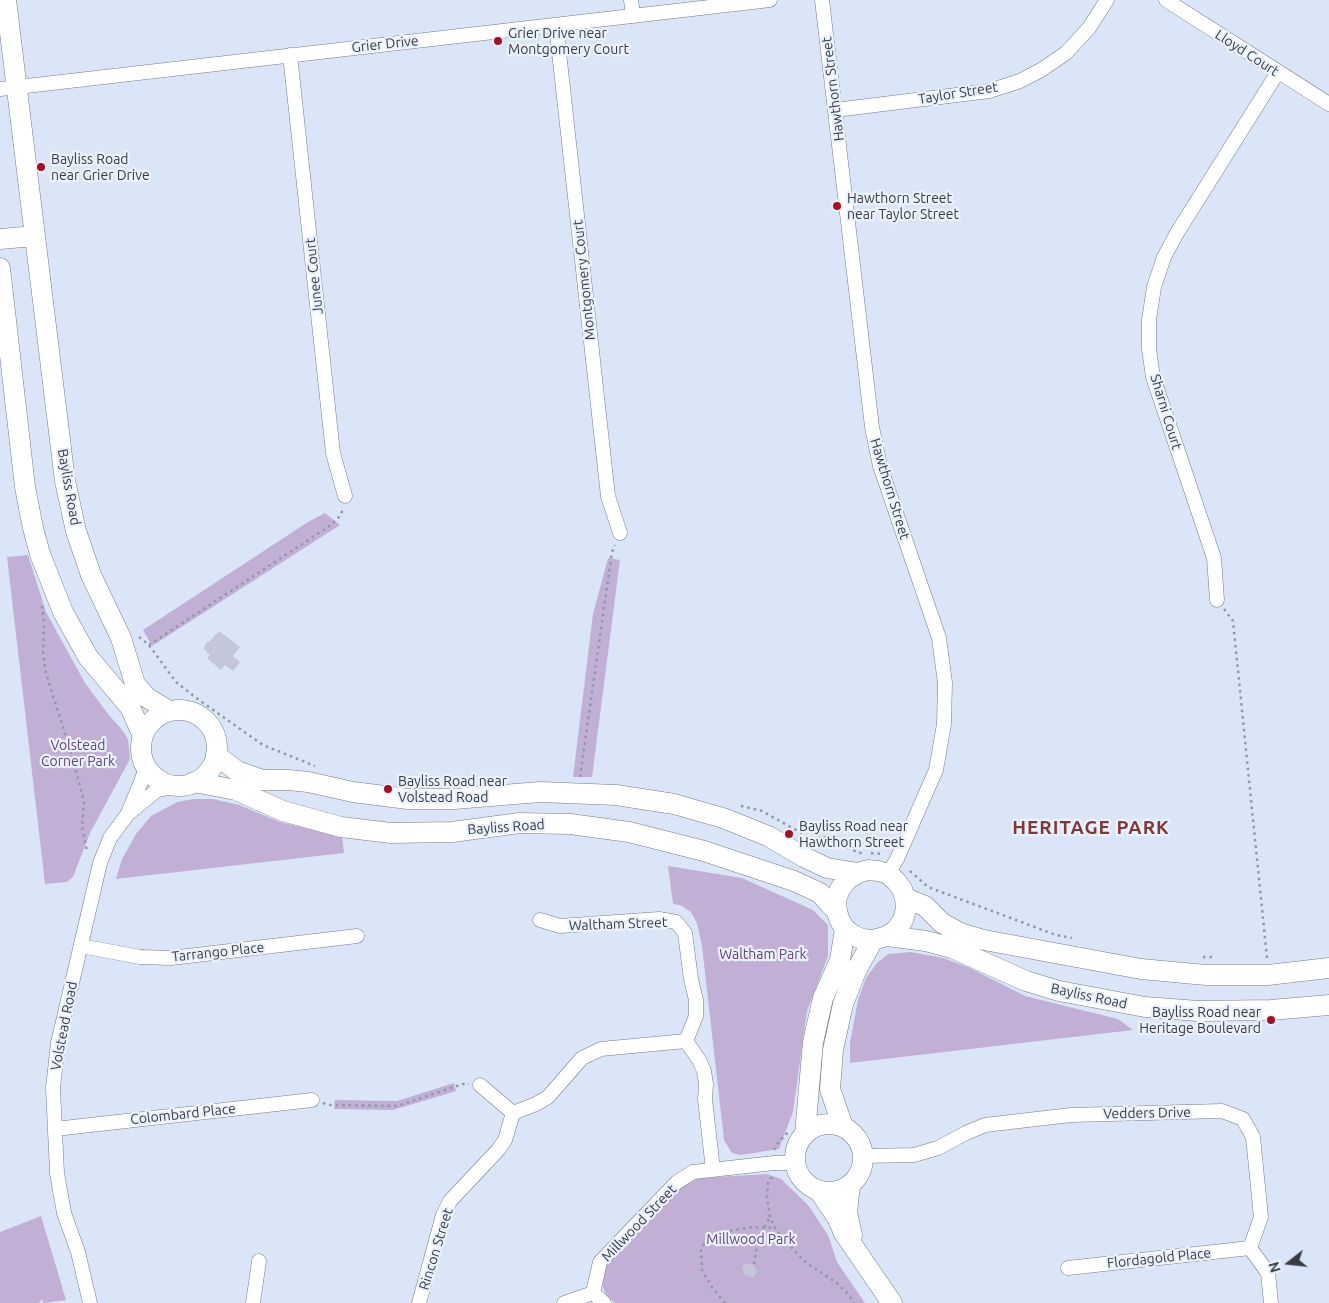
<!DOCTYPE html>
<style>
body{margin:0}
#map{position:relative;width:1329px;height:1303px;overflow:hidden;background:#dae6f7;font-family:Ubuntu,sans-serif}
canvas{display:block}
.north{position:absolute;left:1264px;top:1238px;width:50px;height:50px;-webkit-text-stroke:4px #ebf2fd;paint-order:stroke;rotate:254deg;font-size:14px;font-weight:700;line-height:20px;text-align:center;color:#373c43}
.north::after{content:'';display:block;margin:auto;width:18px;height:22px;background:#373c43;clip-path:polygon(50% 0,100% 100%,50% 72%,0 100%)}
</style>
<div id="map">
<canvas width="1329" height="1303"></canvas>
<div class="north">N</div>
</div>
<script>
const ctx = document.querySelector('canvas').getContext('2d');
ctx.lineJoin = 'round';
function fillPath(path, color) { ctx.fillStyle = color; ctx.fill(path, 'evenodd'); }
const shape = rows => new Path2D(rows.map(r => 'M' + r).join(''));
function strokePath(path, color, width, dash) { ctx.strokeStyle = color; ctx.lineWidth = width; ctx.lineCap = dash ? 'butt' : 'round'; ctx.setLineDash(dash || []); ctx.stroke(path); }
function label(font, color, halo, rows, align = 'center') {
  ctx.font = font + ' Ubuntu,sans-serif'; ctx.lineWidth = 4.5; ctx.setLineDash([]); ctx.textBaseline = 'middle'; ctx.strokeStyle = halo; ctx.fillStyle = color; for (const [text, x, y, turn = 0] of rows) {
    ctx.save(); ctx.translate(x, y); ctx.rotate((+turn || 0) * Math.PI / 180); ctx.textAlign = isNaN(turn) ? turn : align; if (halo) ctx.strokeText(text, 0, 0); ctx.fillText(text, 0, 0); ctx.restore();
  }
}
fillPath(shape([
 [325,513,340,525,152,646,143,630,308,522],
 [28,555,46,612,85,683,108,714,123,731,128,739,130,759,90,833,73,877,67,882,45,884,7,557],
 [608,558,620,560,592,777,573,777,593,614],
 [194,799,213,799,239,805,280,822,342,836,344,853,116,879,122,859,136,834,151,816,177,802],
 [668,866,742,878,813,910,828,925,828,956,807,1011,793,1112,779,1149,741,1155,732,1153,724,1140,702,946,697,923,691,912,680,905,673,904],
 [911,952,943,958,970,968,1025,996,1118,1019,1133,1030,850,1063,850,1043,858,1000,866,978,877,963,888,954],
 [454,1083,456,1091,393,1110,334,1109,335,1100,397,1101],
 [767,1174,781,1179,808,1205,828,1235,837,1262,865,1303,615,1303,607,1296,603,1288,603,1279,606,1267,611,1259,624,1249,684,1185,693,1180,701,1178],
 [41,1216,66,1300,43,1303,42,1299,39,1303,0,1303,0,1232]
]), '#c2afd5');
fillPath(shape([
 [219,631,240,647,233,656,240,662,233,671,225,665,221,670,207,658,210,655,204,649,205,645,208,641,209,642],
 [745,1264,751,1264,755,1267,757,1272,753,1277,748,1276,744,1273,742,1268]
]), '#c4c6d9');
const street = shape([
 [631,0,633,16],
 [822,0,872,427,880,466,939,638,945,683,944,724,936,770,897,859,888,874],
 [1166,0,1329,104],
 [556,25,608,496,620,533],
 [290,55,333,453,345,496],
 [0,89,770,0],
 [835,110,989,91,1020,81,1041,70,1066,53,1089,28,1107,0],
 [1217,600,1214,558,1153,377,1149,349,1149,320,1154,287,1164,257,1177,233,1278,72],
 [129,813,157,790,179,786],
 [540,920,560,926,659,919,676,922,685,933,691,979,696,1000,696,1016,686,1041,699,1060,704,1071,706,1084,705,1099,713,1170],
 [81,946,140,957,171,958,357,936],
 [480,1085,513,1113],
 [55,1129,312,1100],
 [863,1156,914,1155,938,1148,966,1133,985,1125,1071,1115,1222,1111,1243,1119,1253,1137,1261,1217,1250,1248,1268,1273,1271,1303],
 [1068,1268,1250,1248],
 [593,1293,600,1262,677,1182,693,1172,774,1163,795,1163],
 [593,1293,604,1303],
 [90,1303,78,1252,64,1213,57,1173,53,1088,58,1043,100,863,110,838,127,815,141,782,146,766],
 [253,1303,259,1261],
 [419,1303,443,1215,450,1201,498,1150,505,1140,513,1113,536,1104,548,1097,582,1058,601,1049,686,1041],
 [564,1303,593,1293]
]);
const secondary = shape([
 [6,0,65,481,76,531,91,575,121,638,135,684,146,697,169,711],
 [0,239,35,236],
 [0,268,25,487,33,528,40,554,63,612,88,657,130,707,143,736],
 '141 748a38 38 0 1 1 76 0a38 38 0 1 1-76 0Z',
 [216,755,237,771,262,780,289,780,308,782,353,792,408,799,454,799,540,792,616,795,674,804,723,818,768,836,804,857,827,868,858,873,868,870,878,871,888,874,896,881,902,889,905,898,906,909,903,920,896,930,887,936,873,940,862,939,853,935,845,929,840,921,837,912,836,900,840,889,848,879,858,873],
 [194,782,236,790,283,811,341,827,391,833,452,832,520,823,570,824,629,832,704,851,794,881,820,893,837,912],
 [905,898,925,906,942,923,960,933,984,940,1141,969,1206,975,1268,975,1329,968],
 [887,936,926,941,952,948,1026,981,1059,991,1145,1007,1198,1011,1271,1010,1329,1005],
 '795 1158a34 34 0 1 1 68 0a34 34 0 1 1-68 0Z',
 [843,1127,830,1089,833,1050,843,1004,856,971,873,940],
 [805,1134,813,1042,823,998,840,960,845,929],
 [850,1185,847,1212,852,1235],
 [819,1191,837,1217,844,1233,892,1303]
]);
strokePath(street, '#717c8c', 15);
strokePath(secondary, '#717c8c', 21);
strokePath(shape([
 [42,606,44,623,43,653,46,673,73,759,84,802,82,826,87,851],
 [1224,609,1233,621,1267,958],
 [139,637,149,645,176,682,199,700,263,745,315,766],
 [149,645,331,525,341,515,343,507],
 [580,777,612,552,615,545],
 [741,806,762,811,812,839,827,837,859,853,865,853],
 [871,853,883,854],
 [910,871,928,887,1056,935,1072,938],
 [1203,957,1215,957],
 [323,1103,329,1105,397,1106,463,1084,469,1084],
 [774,1150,778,1143,789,1131],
 [772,1177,768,1183,767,1197,770,1217,775,1228,797,1254,808,1264,837,1283,849,1295,854,1303],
 [754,1264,758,1238,770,1217],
 [725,1303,713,1289,702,1270,701,1250,705,1241,723,1232,752,1227,775,1228]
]), '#9098a5', 2.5, [2.5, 4]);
strokePath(street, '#fff', 14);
strokePath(secondary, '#fff', 20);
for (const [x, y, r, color] of [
 [498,41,5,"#a60e22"],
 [41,167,5,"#a60e22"],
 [837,206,5,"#a60e22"],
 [388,789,5,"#a60e22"],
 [789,834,5,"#a60e22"],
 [1271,1020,5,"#a60e22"]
]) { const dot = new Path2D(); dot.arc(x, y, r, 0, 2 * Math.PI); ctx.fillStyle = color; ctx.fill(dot); strokePath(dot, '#ebf2fd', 2); }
label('14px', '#373c43', '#ebf2fd', [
 ["Grier Drive near",508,33],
 ["Montgomery Court",508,49],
 ["Bayliss Road",51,159],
 ["near Grier Drive",51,175],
 ["Hawthorn Street",847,198],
 ["near Taylor Street",847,214],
 ["Bayliss Road near",398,781],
 ["Volstead Road",398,797],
 ["Bayliss Road near",799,826],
 ["Hawthorn Street",799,842],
 ["Bayliss Road near",1261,1012,"right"],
 ["Heritage Boulevard",1261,1028,"right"]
], 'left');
label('14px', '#373c43', '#ebf2fd', [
 ["Grier Drive",385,44,-6],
 ["Lloyd Court",1247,53,33],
 ["Hawthorn Street",833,89,-97],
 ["Taylor Street",958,93,-9],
 ["Junee Court",314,276,-96],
 ["Montgomery Court",584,280,-96],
 ["Sharni Court",1166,412,73],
 ["Bayliss Road",69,487,80],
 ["Hawthorn Street",890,489,73],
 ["Bayliss Road",506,827,-4],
 ["Waltham Street",618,924,-2],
 ["Tarrango Place",218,952,-6],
 ["Bayliss Road",1089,996,12],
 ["Volstead Road",64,1026,-79],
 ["Vedders Drive",1147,1113,-1],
 ["Colombard Place",183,1114,-6],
 ["Millwood Street",639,1223,-46],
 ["Rincon Street",436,1249,-73],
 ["Flordagold Place",1159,1258,-6]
]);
label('14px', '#61437a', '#ebf2fd', [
 ["Volstead",78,745],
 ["Corner Park",78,761],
 ["Waltham Park",763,954],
 ["Millwood Park",751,1239]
]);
ctx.letterSpacing = '1px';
label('bold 19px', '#803836', '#ebf2fd', [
 ["HERITAGE PARK",1091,828]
]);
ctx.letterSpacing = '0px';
</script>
